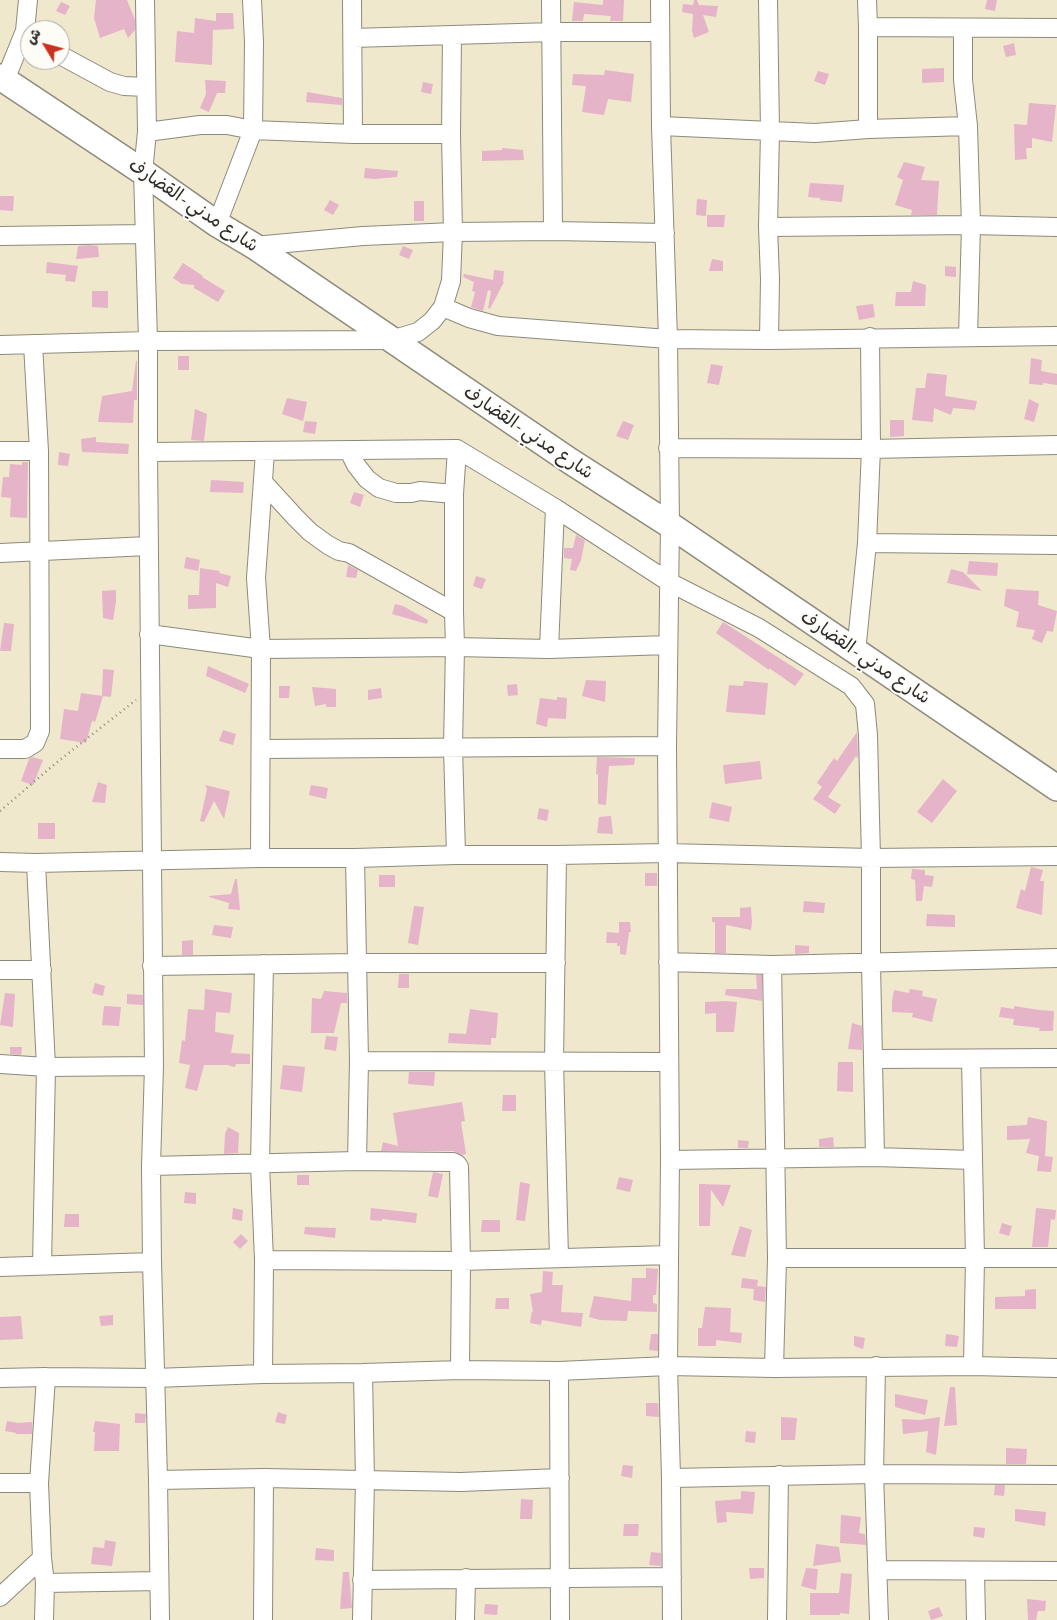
<!DOCTYPE html>
<meta charset="utf-8">
<style>
body{margin:0}
#map{position:relative;width:1057px;height:1620px;overflow:hidden;background:#efe8cd;font-family:Caveat,"Playpen Sans Arabic",sans-serif}
canvas{display:block}
.north{position:absolute;left:20px;top:20px;width:50px;height:50px;box-sizing:border-box;background:#fdfcf7;border:1px solid #a9a8a5;border-radius:50%;rotate:307deg;font-size:14px;font-weight:700;line-height:20px;text-align:center;color:#2b2b2b}
.north::after{content:'';display:block;margin:auto;width:18px;height:22px;background:#c8321e;clip-path:polygon(50% 0,100% 100%,50% 72%,0 100%)}
</style>
<div id="map">
<canvas width="1057" height="1620"></canvas>
<div class="north">ش</div>
</div>
<script>
const ctx = document.querySelector('canvas').getContext('2d');
ctx.lineJoin = 'round';
function fillPath(path, color) { ctx.fillStyle = color; ctx.fill(path, 'evenodd'); }
const shape = rows => new Path2D(rows.map(r => 'M' + r).join(''));
function strokePath(path, color, width, dash) { ctx.strokeStyle = color; ctx.lineWidth = width; ctx.lineCap = dash ? 'butt' : 'round'; ctx.setLineDash(dash || []); ctx.stroke(path); }
function label(font, color, halo, rows, align = 'center') {
  ctx.font = font + ' Caveat,"Playpen Sans Arabic",sans-serif'; ctx.lineWidth = 4; ctx.setLineDash([]); ctx.textBaseline = 'middle'; ctx.strokeStyle = halo; ctx.fillStyle = color; for (const [text, x, y, turn = 0] of rows) {
    ctx.save(); ctx.translate(x, y); ctx.rotate((+turn || 0) * Math.PI / 180); ctx.textAlign = isNaN(turn) ? turn : align; if (halo) ctx.strokeText(text, 0, 0); ctx.fillText(text, 0, 0); ctx.restore();
  }
}
fillPath(shape([
 [96,0,127,0,135,20,135,30,128,38,124,29,100,38,94,18],
 [603,0,624,0,623,21,610,21,611,16,584,14,583,21,572,21,574,2,603,5],
 [694,0,697,0,699,5,718,6,716,17,703,15,709,32,694,38,692,31,693,14,682,12,683,4,693,5],
 [987,0,997,0,995,11,985,9],
 [61,2,70,6,65,15,56,11],
 [216,13,233,13,234,29,213,30,212,65,175,62,177,31,194,33,195,18,216,21],
 [1014,43,1016,55,1006,57,1003,46],
 [944,68,944,82,922,83,922,69],
 [605,70,634,74,631,102,608,99,604,115,582,112,586,86,572,85,573,74,604,75],
 [818,71,829,74,825,85,814,81],
 [205,80,226,81,225,93,217,93,209,112,200,108,206,94],
 [423,82,433,84,431,94,421,92],
 [307,92,342,98,342,105,306,102],
 [1029,103,1056,105,1052,142,1032,138,1032,148,1026,148,1027,159,1015,160,1014,124,1027,125],
 [502,148,523,150,524,160,482,161,482,151,502,150],
 [904,162,925,167,921,180,939,181,937,215,911,215,912,210,895,205,903,180,897,177],
 [365,168,398,171,397,177,375,179,364,178],
 [810,183,844,185,842,202,820,200,820,198,808,197],
 [0,196,14,196,13,211,0,210],
 [697,199,707,200,706,216,696,215],
 [330,200,339,205,333,215,324,210],
 [414,201,424,201,424,221,414,221],
 [707,215,725,215,724,227,707,227],
 [89,245,98,246,99,257,76,259,78,246],
 [403,246,413,250,409,259,399,255],
 [712,259,723,261,723,271,709,271],
 [47,262,78,266,75,282,65,281,66,275,46,273],
 [183,263,203,276,202,277,225,291,218,302,194,288,194,285,182,284,173,278],
 [945,266,956,267,956,277,945,276],
 [494,270,504,271,503,282,504,282,490,309,488,308,491,291,488,290,483,311,471,307,475,292,472,291,474,282,463,277,464,274,493,280],
 [913,281,926,285,925,306,895,306,896,292,911,292],
 [92,291,108,291,108,308,92,307],
 [873,304,875,317,859,320,856,306],
 [178,356,189,356,189,370,178,370],
 [1031,358,1042,360,1041,371,1057,374,1057,385,1043,383,1043,385,1029,384],
 [136,361,137,361,137,400,134,400,133,423,98,422,102,396,132,391],
 [711,364,723,366,719,385,707,383],
 [927,373,947,375,945,396,977,401,975,410,953,408,951,415,934,408,933,422,912,420,916,388,925,388],
 [287,398,307,402,303,421,282,414],
 [1029,399,1039,404,1034,422,1024,419],
 [195,409,207,414,204,441,191,440],
 [890,420,904,420,904,436,890,437],
 [305,421,317,422,315,434,303,432],
 [623,421,634,425,628,440,616,436],
 [96,437,96,442,129,444,128,454,82,452,81,439],
 [59,452,70,454,68,466,58,465],
 [22,462,28,462,27,518,10,517,11,498,1,497,3,477,9,477,10,464,22,465],
 [211,480,244,482,243,493,210,492],
 [354,492,364,495,360,507,350,503],
 [576,535,585,540,581,560,576,571,570,570,572,559,564,558,564,548,573,548],
 [186,557,200,560,198,571,184,568],
 [969,561,998,563,997,576,967,574],
 [348,565,358,570,356,578,346,577],
 [200,568,220,571,219,573,231,576,228,587,216,583,216,608,188,609,188,595,199,595],
 [951,569,963,572,982,591,947,583],
 [476,576,486,579,482,589,473,586],
 [1006,589,1039,591,1038,605,1057,611,1053,632,1047,631,1042,643,1032,639,1035,630,1016,627,1019,612,1004,606],
 [116,590,116,602,113,620,103,618,102,591],
 [395,604,403,606,428,620,427,624,392,614],
 [723,622,804,674,795,686,769,668,769,670,716,633],
 [4,623,14,624,11,651,0,651],
 [208,666,249,684,245,693,206,676],
 [103,669,114,670,111,697,102,696],
 [586,680,606,681,605,702,582,696],
 [744,681,768,683,765,715,726,712,729,685,743,686],
 [517,684,518,695,508,696,507,685],
 [279,686,290,686,289,698,279,698],
 [312,687,336,689,336,707,326,707,326,704,315,706],
 [381,688,382,698,368,700,368,690],
 [81,693,103,696,95,722,92,721,86,743,60,739,64,709,78,711],
 [557,697,567,698,566,719,548,718,547,727,536,724,540,698,557,700],
 [223,730,236,734,233,745,219,741],
 [857,732,858,758,856,756,828,797,841,805,835,814,813,799,822,787,817,783,834,758,837,761],
 [32,757,43,760,33,785,21,781,29,759],
 [597,757,635,758,634,765,609,766,606,805,598,804,598,774,596,774],
 [760,761,762,779,725,784,723,765],
 [943,779,957,791,932,823,917,812],
 [98,782,107,785,105,803,92,802],
 [205,785,230,791,224,819,214,801,204,822,200,821,207,789],
 [311,785,328,788,326,799,309,795],
 [712,802,732,807,729,822,709,818],
 [539,808,549,810,547,821,537,819],
 [611,816,613,834,597,833,599,817],
 [38,823,55,823,55,839,38,839],
 [1031,867,1043,870,1040,881,1044,881,1042,915,1016,908,1021,889,1025,891],
 [912,869,925,870,925,875,934,876,932,887,924,886,922,901,916,901,915,880,911,879],
 [645,873,657,873,657,886,645,886],
 [379,875,395,875,395,887,379,887],
 [235,879,237,879,240,910,228,909,229,903,209,897,209,896,231,894],
 [804,901,825,903,824,913,803,912],
 [414,906,424,907,418,945,408,943],
 [751,907,752,922,751,930,726,925,726,953,715,953,715,922,712,922,712,917,740,917,740,908],
 [927,914,955,915,955,927,926,926],
 [619,922,630,922,631,932,629,932,626,955,620,954,620,946,617,946,617,943,606,943,607,932,619,933],
 [214,925,233,927,231,938,212,935],
 [193,940,193,955,182,955,182,941],
 [795,945,809,946,809,953,795,954],
 [399,974,409,974,409,988,398,988],
 [756,975,762,975,762,1001,725,995,726,989,757,989],
 [95,983,105,986,103,996,92,993],
 [205,989,232,993,230,1013,216,1012,215,1032,234,1035,231,1053,250,1054,250,1064,236,1064,235,1067,227,1065,204,1065,197,1091,185,1088,190,1065,179,1063,182,1040,185,1041,188,1009,204,1010],
 [910,989,923,991,922,996,937,999,932,1022,912,1017,913,1013,892,1012,892,1001,894,990,909,993],
 [324,991,347,993,347,1003,341,1003,334,1033,311,1033,312,998,321,999],
 [5,993,15,994,13,1027,0,1025],
 [127,994,143,995,143,1005,127,1004],
 [725,1001,737,1002,734,1032,716,1032,716,1013,705,1014,705,1002],
 [104,1006,121,1007,119,1026,102,1025],
 [1014,1006,1039,1010,1054,1011,1053,1031,1039,1031,1040,1028,1013,1025,1014,1019,999,1017,1001,1007,1014,1009],
 [470,1009,498,1013,496,1038,491,1038,491,1045,448,1043,449,1033,466,1034],
 [852,1023,862,1026,862,1050,848,1049],
 [326,1036,338,1037,336,1051,324,1049],
 [10,1047,22,1047,21,1055,10,1054],
 [838,1062,853,1062,853,1092,837,1091],
 [283,1065,305,1067,302,1092,280,1089],
 [409,1072,435,1072,434,1086,408,1084],
 [503,1095,516,1095,516,1111,502,1111],
 [462,1102,465,1121,461,1122,466,1154,462,1155,453,1151,381,1151,383,1142,398,1146,393,1113],
 [1028,1117,1047,1121,1045,1156,1053,1157,1051,1172,1037,1171,1039,1156,1026,1153,1030,1139,1007,1140,1007,1126,1027,1125],
 [228,1127,239,1133,238,1153,224,1154,225,1134],
 [833,1137,834,1147,819,1147,819,1139],
 [738,1140,749,1141,748,1148,738,1148],
 [433,1172,443,1174,438,1198,428,1196],
 [297,1175,309,1175,309,1185,297,1185],
 [619,1177,633,1180,630,1192,616,1189],
 [520,1182,530,1184,525,1221,516,1220],
 [699,1184,731,1185,723,1207,711,1190,710,1226,699,1226],
 [185,1192,196,1193,196,1204,184,1203],
 [233,1208,243,1210,242,1221,232,1219],
 [371,1208,417,1213,416,1223,382,1219,382,1221,370,1220],
 [1036,1208,1056,1210,1055,1220,1051,1219,1048,1247,1032,1247],
 [65,1214,79,1214,79,1227,64,1227],
 [482,1220,500,1220,500,1232,481,1232],
 [1002,1223,1012,1226,1009,1236,999,1233],
 [740,1226,752,1230,745,1257,731,1255],
 [305,1227,336,1228,335,1238,304,1234],
 [241,1234,248,1241,240,1249,233,1242],
 [646,1268,658,1269,656,1295,653,1295,653,1303,657,1304,657,1312,628,1311,627,1321,600,1320,589,1317,594,1296,631,1301,632,1278,646,1278],
 [543,1271,553,1272,552,1285,563,1285,561,1312,583,1313,581,1327,542,1320,541,1325,530,1323,532,1311,533,1312,530,1294,542,1292],
 [742,1278,758,1280,757,1286,766,1287,765,1302,753,1300,754,1289,741,1288],
 [1036,1289,1036,1309,995,1309,995,1297,1025,1296,1025,1290],
 [496,1298,509,1298,509,1309,495,1309],
 [705,1307,731,1308,730,1332,742,1333,741,1343,716,1340,716,1346,698,1346,698,1328,702,1328],
 [113,1315,113,1325,101,1326,99,1316],
 [21,1316,23,1339,0,1340,0,1317],
 [651,1334,658,1334,658,1351,649,1350],
 [946,1334,959,1336,957,1347,945,1346],
 [854,1336,865,1338,863,1349,854,1346],
 [950,1387,955,1387,957,1425,944,1426],
 [895,1394,928,1400,925,1415,895,1407],
 [646,1403,658,1403,659,1417,646,1416],
 [278,1412,287,1415,285,1424,275,1422],
 [135,1413,146,1414,145,1423,135,1423],
 [781,1417,797,1418,795,1440,781,1440],
 [940,1417,936,1455,926,1452,928,1431,903,1434,902,1419,920,1420],
 [7,1421,18,1423,32,1422,32,1434,16,1434,16,1433,5,1431],
 [95,1421,120,1424,119,1451,94,1451,95,1432,93,1432],
 [746,1431,756,1432,755,1443,745,1442],
 [1006,1448,1027,1449,1026,1464,1006,1464],
 [623,1465,633,1466,632,1478,621,1476],
 [995,1485,1005,1485,1004,1496,994,1495],
 [741,1491,755,1492,753,1514,726,1512,727,1522,717,1523,715,1501,741,1499],
 [521,1499,533,1500,532,1519,520,1519],
 [1015,1509,1046,1512,1045,1526,1015,1521],
 [841,1515,861,1517,859,1533,865,1534,866,1545,840,1543],
 [624,1524,639,1524,638,1536,623,1536],
 [974,1527,985,1528,984,1538,973,1536],
 [105,1540,116,1542,112,1566,91,1564,93,1547,104,1548],
 [816,1544,839,1547,841,1562,813,1566],
 [316,1548,334,1550,334,1561,315,1560],
 [651,1552,661,1553,661,1566,649,1565],
 [749,1568,764,1568,764,1578,750,1579],
 [806,1568,818,1569,816,1590,801,1586],
 [343,1572,349,1572,352,1608,340,1609],
 [841,1573,852,1574,849,1614,840,1613,840,1615,810,1615,810,1593,839,1593],
 [1027,1599,1046,1601,1045,1611,1038,1611,1036,1620,1028,1620],
 [485,1604,498,1605,497,1615,484,1614],
 [939,1607,943,1616,931,1620,928,1611]
]), '#e5b4c8');
const minor = shape([
 [145,0,147,132,143,172,148,341,148,452,154,1066,151,1166,152,1262,158,1480,160,1620],
 [352,0,353,134],
 [551,0,553,231],
 [660,0,661,126,668,339,670,525,667,746,670,1160,668,1366,671,1478,672,1620],
 [768,0,770,131,768,227,770,279,769,340],
 [867,0,868,27,868,129],
 [868,27,1057,28],
 [963,29,963,80,968,126,971,225,968,337],
 [353,38,552,32,659,32],
 [60,55,110,82,124,86,146,87],
 [5,80,25,31,28,0],
 [661,126,815,133,868,129,968,126],
 [147,132,200,125,227,125,253,130,353,134,451,134],
 [217,224,253,130,254,42,252,0],
 [768,227,971,225,1057,227],
 [0,236,145,234],
 [254,246,363,236,453,232,553,231,665,233],
 [443,307,469,318,498,326,668,339,769,340,1057,336],
 [0,345,148,341,391,340,418,332,432,321,443,307,451,281,453,232,451,134,452,35],
 [668,448,871,449,1057,445],
 [0,451,39,451],
 [349,451,356,465,367,479,379,488,396,493,411,493,420,491,454,494],
 [148,452,457,449,555,508,669,582,759,628,851,686,865,704,868,735,871,858,871,964,875,1157],
 [263,482,295,517,310,532,328,545,339,551,349,553,454,612],
 [867,543,1057,545],
 [0,553,148,546],
 [149,634,261,649,455,647,549,649,668,645],
 [549,649,555,508],
 [856,652,867,543,871,449,870,337],
 [0,749,25,749,35,743,40,731,39,451,33,344],
 [261,749,667,746],
 [456,855,453,747,455,647,454,612,454,494,457,449],
 [557,855,554,1062,559,1258],
 [260,858,261,649,256,578,265,452],
 [355,858,359,1061,357,1161],
 [0,862,36,863,260,858,355,858,456,855,557,855,667,853,871,858,1057,856],
 [36,863,46,1067,42,1265],
 [668,962,772,965,1057,958],
 [772,965,777,1258,774,1368],
 [152,966,357,963,556,963],
 [0,970,42,970],
 [874,1059,1057,1058],
 [971,1059,975,1258,973,1366],
 [359,1061,668,1062],
 [0,1064,46,1067,154,1066],
 [670,1160,875,1157,973,1160],
 [151,1166,357,1161,453,1162,457,1164,459,1167,461,1261,460,1370],
 [777,1258,1057,1258],
 [264,1260,461,1261,669,1255],
 [0,1267,152,1262],
 [876,1366,874,1474,879,1620],
 [559,1371,560,1620],
 [263,1374,264,1260,260,1164,264,964],
 [0,1378,46,1377,155,1378,263,1374,363,1373,460,1370,559,1371,668,1366,774,1368,973,1366,1057,1368],
 [671,1478,874,1474,1057,1475],
 [158,1480,264,1478,461,1482,560,1478],
 [0,1483,39,1483],
 [877,1570,1057,1571],
 [975,1572,976,1620],
 [362,1580,672,1577],
 [45,1583,159,1581],
 [0,1597,42,1558],
 [44,1620,45,1583,42,1558,39,1483,46,1377],
 [263,1620,264,1478],
 [362,1620,365,1480,363,1373],
 [465,1620,466,1578],
 [777,1620,779,1475]
]);
const highway = shape([
 [0,77,143,172,217,224,254,246,570,461,670,525,1057,788]
]);
strokePath(minor, '#8d8a7c', 20);
strokePath(highway, '#8d8a7c', 28);
strokePath(shape([
 [0,811,56,763,136,700]
]), '#8d8a7c', 2.5, [1, 4]);
strokePath(minor, '#fff', 18);
strokePath(highway, '#fff', 25);
label('18px', '#2b2b2b', '#fdfcf7', [
 ["شارع مدني -القضارف",193,206,34],
 ["شارع مدني -القضارف",528,433,34],
 ["شارع مدني -القضارف",865,658,34]
]);
</script>
